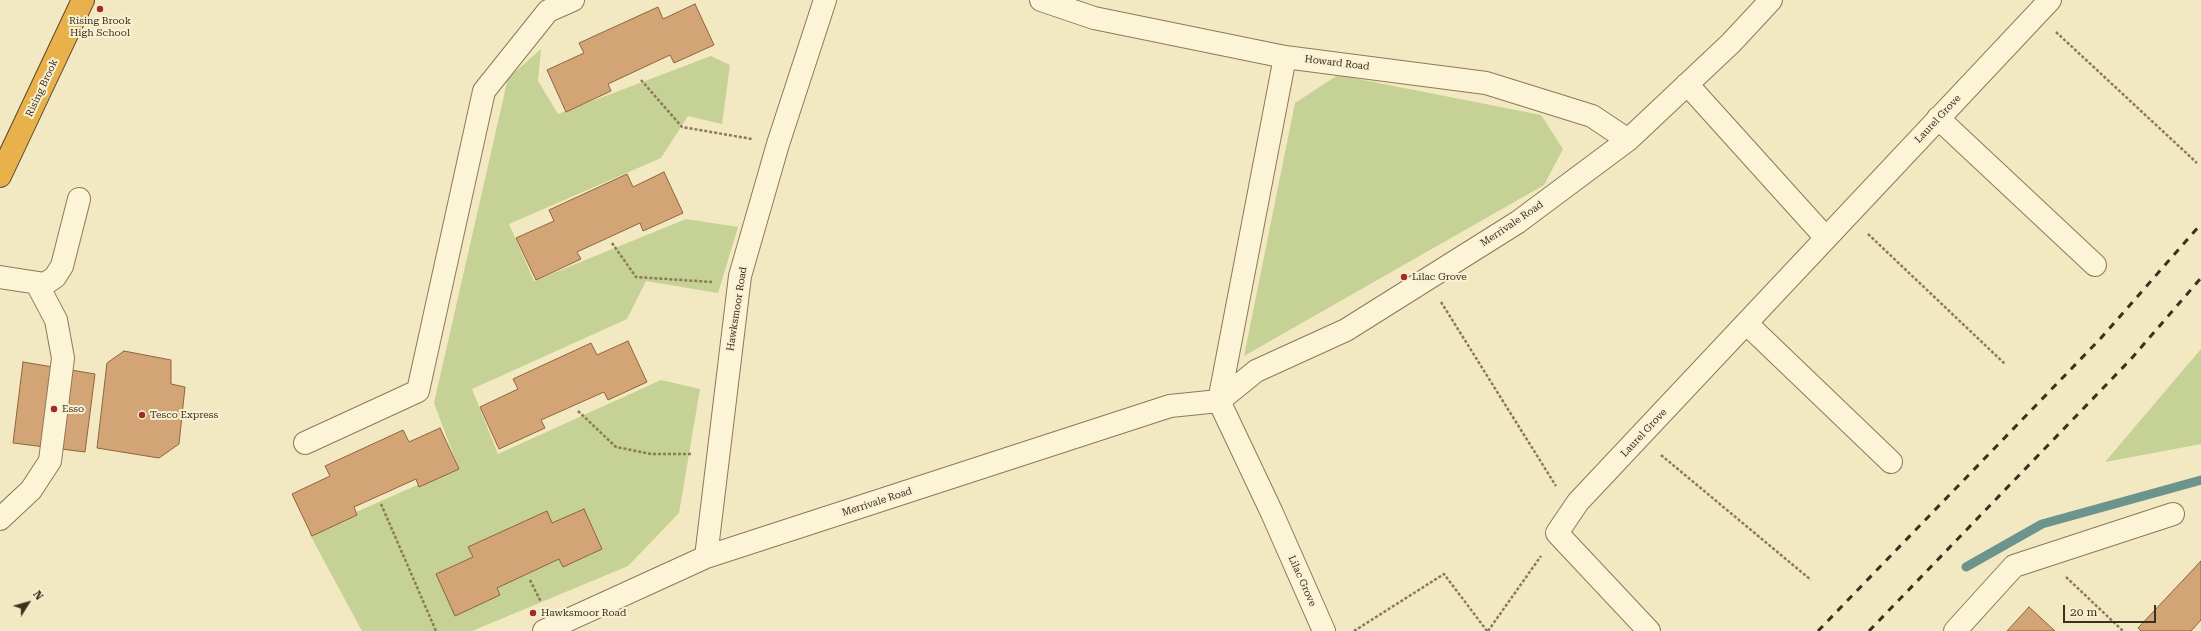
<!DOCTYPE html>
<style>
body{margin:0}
#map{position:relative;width:2201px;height:631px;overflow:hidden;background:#f2e8c2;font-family:"Roboto Serif",serif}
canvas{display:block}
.north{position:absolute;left:8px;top:583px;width:40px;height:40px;-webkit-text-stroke:3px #f9f1d3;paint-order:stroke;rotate:53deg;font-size:11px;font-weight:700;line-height:16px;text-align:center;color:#3c2f1d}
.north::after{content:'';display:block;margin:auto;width:14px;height:18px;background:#3c2f1d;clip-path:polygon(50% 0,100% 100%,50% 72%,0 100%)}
.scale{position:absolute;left:2063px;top:605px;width:93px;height:18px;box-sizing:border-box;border:2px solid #3c2f1d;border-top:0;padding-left:5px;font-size:12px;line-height:14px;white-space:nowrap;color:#3c2f1d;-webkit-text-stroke:3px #f9f1d3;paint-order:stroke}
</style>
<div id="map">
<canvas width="2201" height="631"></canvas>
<div class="north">N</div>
<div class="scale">20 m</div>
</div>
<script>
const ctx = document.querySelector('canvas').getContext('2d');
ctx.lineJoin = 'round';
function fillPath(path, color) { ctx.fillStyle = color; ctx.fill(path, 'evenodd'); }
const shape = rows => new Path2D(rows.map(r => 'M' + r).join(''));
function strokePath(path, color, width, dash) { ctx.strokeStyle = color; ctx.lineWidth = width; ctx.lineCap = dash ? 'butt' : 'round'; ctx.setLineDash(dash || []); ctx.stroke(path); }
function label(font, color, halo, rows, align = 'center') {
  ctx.font = font + ' "Roboto Serif",serif'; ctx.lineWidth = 4; ctx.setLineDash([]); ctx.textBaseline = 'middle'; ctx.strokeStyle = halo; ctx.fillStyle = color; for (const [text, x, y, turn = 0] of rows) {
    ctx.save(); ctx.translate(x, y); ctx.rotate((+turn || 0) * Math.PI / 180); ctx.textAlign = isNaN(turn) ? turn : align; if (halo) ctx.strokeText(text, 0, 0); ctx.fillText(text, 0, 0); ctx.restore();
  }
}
fillPath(shape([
 [541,49,538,81,558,114,711,56,730,65,722,124,688,116,661,158,509,224,534,281,686,219,738,227,718,293,646,281,627,319,472,389,498,454,661,380,700,389,679,513,628,566,472,631,362,631,309,533,458,467,434,403,508,78],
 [1338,75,1541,115,1563,149,1544,185,1244,356,1295,103],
 [2201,349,2201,444,2105,462]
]), '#c5d195');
strokePath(shape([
 [1966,567,2042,524,2201,480]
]), '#6b948d', 9);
const building = shape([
 [695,4,714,45,674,63,670,55,608,84,611,91,566,112,547,70,584,53,579,43,658,7,663,19,695,4],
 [664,172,683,213,643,231,640,223,577,252,581,259,536,280,516,238,554,221,549,210,627,174,633,187,664,172],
 [628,341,647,382,608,400,604,392,541,420,545,428,499,449,480,407,518,389,513,379,591,343,597,355,628,341],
 [124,351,171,360,171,384,185,387,179,444,159,458,97,448,107,363,124,351],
 [23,362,95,374,85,452,13,443,23,362],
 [440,428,459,469,419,487,416,479,354,507,357,515,312,536,292,494,330,476,325,466,403,430,409,442,440,428],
 [584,509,602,549,563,567,559,559,497,588,500,595,455,616,436,574,473,557,468,547,547,511,552,523,584,509],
 [2201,561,2201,620,2191,631,2141,631,2138,628,2201,561],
 [2029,607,2055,631,2007,631,2029,607]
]);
fillPath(building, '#d3a475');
strokePath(building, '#8f643b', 1);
const minor = shape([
 [1041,0,1094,18,1285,57,1486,83,1592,116,1628,140],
 [1285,57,1219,401,1272,513,1324,631],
 [1687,84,1826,238],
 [1938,118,2095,265],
 [0,277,45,284,55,277,62,266,79,199],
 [1746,323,1891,462],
 [305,443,418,391,484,91,548,11,573,0],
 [0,519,31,490,50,461,63,358,56,320,37,284],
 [706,557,740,276,778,144,825,0],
 [544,631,706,557,1170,406,1219,401,1256,371,1346,330,1518,222,1628,140,1731,43,1771,0],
 [1649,631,1557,533,1578,502,2050,0],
 [1955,631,2014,566,2173,514]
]);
const highway = shape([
 [0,176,83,0]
]);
strokePath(minor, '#8e7957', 24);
strokePath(highway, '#5b462c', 24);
strokePath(shape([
 [2056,32,2197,163],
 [641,80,682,127,752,139],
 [1868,234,2005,364],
 [612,243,636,277,712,282],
 [1441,302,1556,486],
 [578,411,616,447,651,454,691,454],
 [1661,455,1811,580],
 [381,504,436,631],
 [2066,577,2123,631],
 [530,580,541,602],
 [1354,631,1444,574,1487,631],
 [1488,631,1541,556]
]), '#8e7957', 2.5, [3, 2]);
strokePath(minor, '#fcf4d6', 22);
strokePath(highway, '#e9b14c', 22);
strokePath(shape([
 [1818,631,2101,338,2201,224],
 [1869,631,2131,359,2201,278]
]), '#3c2f1d', 3, [7, 7]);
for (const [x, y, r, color] of [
 [100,9,4,"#a22c22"],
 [1404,277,4,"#a22c22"],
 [54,409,4,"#a22c22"],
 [142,415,4,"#a22c22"],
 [533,613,4,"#a22c22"]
]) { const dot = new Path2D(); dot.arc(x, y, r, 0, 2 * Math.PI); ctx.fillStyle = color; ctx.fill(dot); strokePath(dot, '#f9f1d3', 1.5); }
label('10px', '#3c2f1d', '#f9f1d3', [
 ["Rising Brook",100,21,"center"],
 ["High School",100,33,"center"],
 ["Lilac Grove",1412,277],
 ["Esso",62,409],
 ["Tesco Express",150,415],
 ["Hawksmoor Road",541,613]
], 'left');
label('10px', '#3c2f1d', '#f9f1d3', [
 ["Howard Road",1337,63,7],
 ["Rising Brook",42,88,-65],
 ["Laurel Grove",1938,119,-47],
 ["Merrivale Road",1512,224,-34],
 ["Hawksmoor Road",737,309,-81],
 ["Laurel Grove",1644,433,-47],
 ["Merrivale Road",877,502,-18],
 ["Lilac Grove",1302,581,66]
]);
</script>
